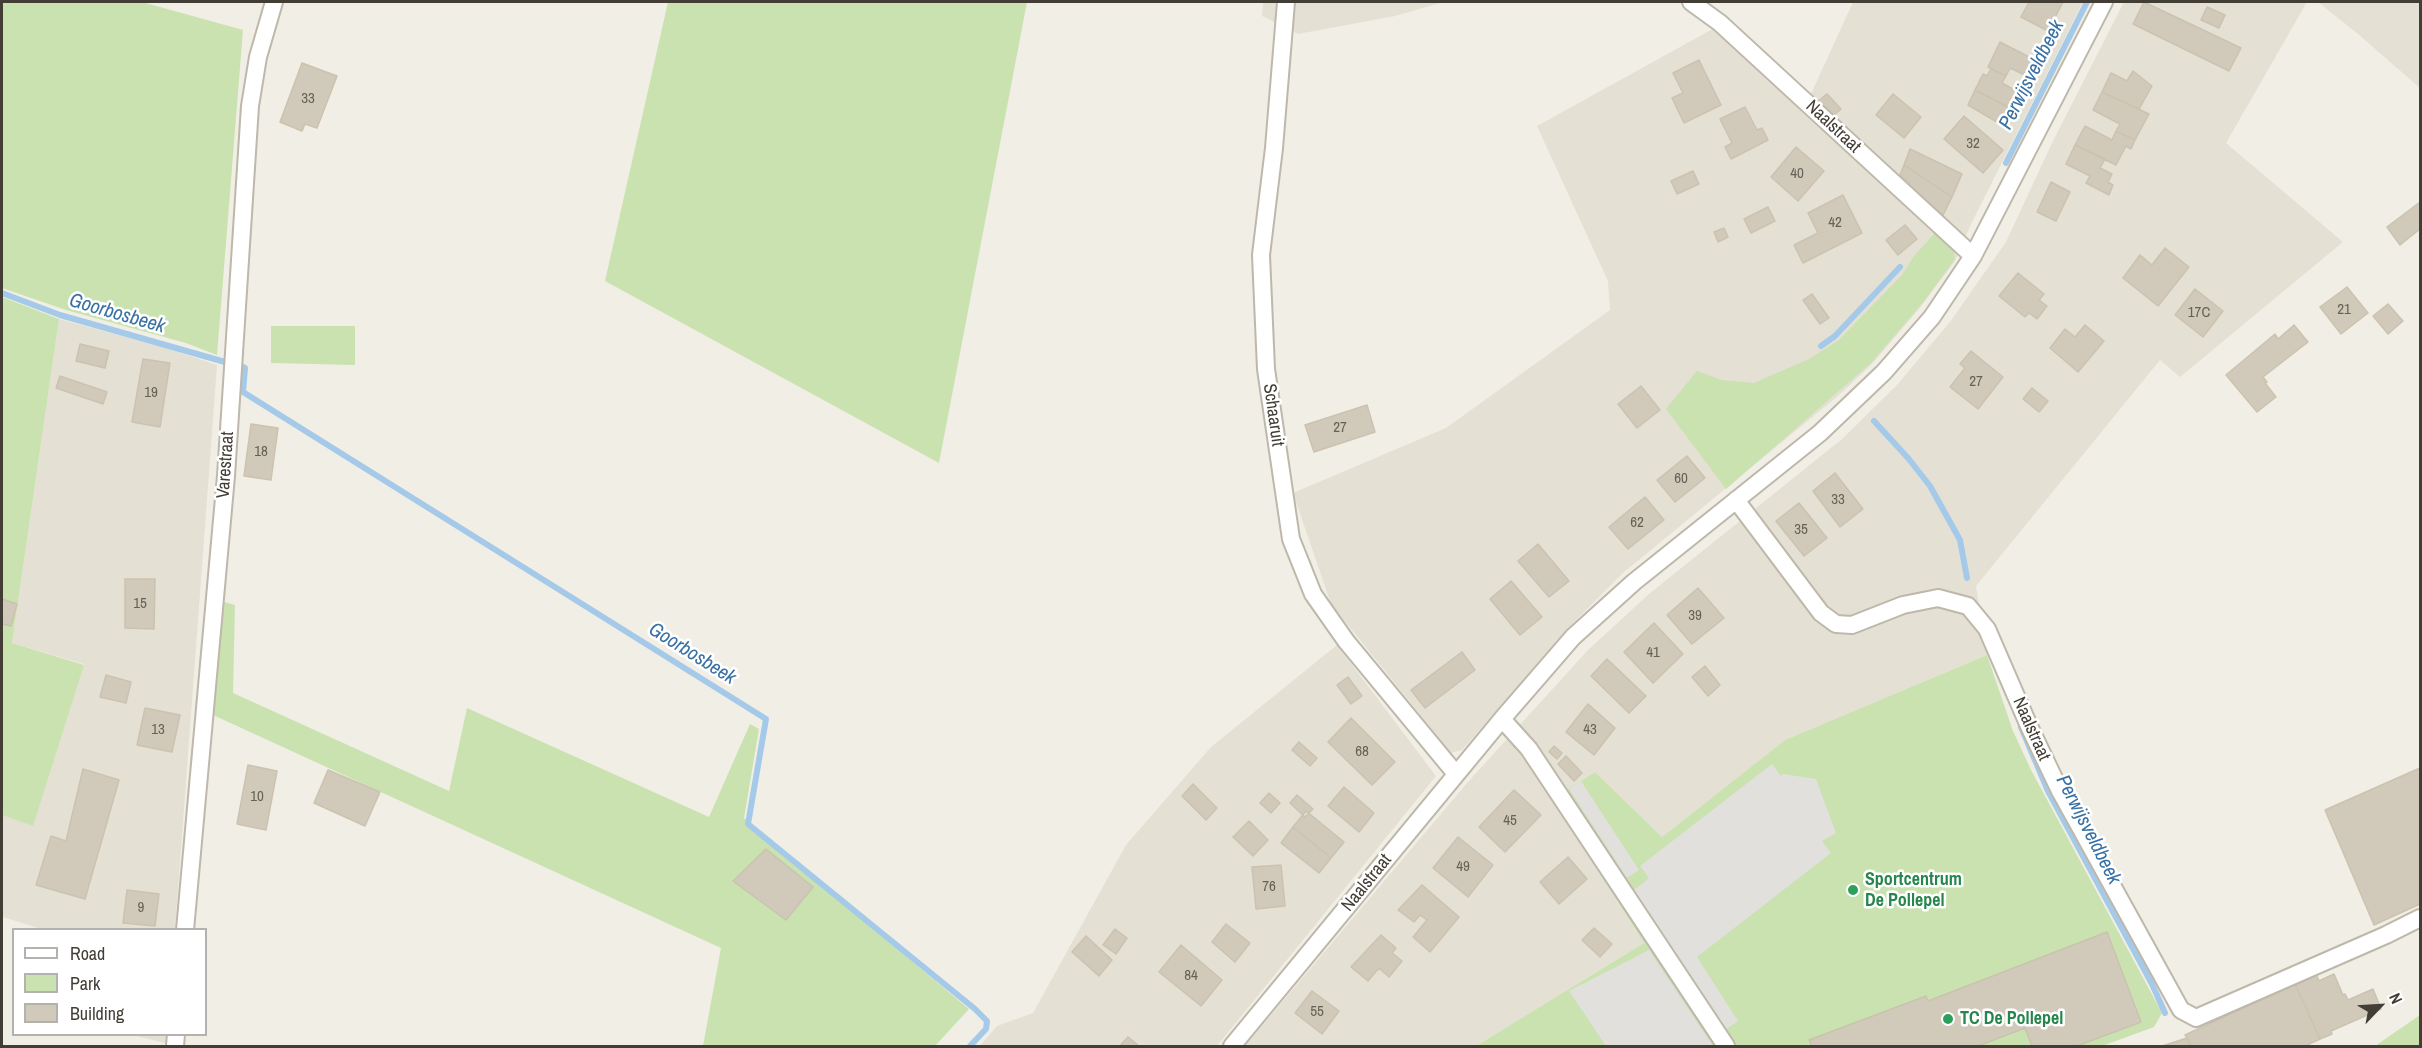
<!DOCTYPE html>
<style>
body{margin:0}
#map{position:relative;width:2422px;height:1048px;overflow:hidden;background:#f1eee5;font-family:"Archivo Narrow",sans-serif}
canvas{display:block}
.frame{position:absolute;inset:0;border:3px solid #423e35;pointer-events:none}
.legend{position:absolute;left:12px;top:928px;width:195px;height:108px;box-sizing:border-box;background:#fff;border:2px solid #b3b2ae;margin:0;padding:8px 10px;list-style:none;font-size:18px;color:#423e35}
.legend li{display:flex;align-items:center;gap:12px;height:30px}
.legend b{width:30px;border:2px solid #b3b2ae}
.north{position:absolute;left:2350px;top:976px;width:60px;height:60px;-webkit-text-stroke:4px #fff;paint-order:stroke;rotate:65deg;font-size:16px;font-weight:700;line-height:24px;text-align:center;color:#423e35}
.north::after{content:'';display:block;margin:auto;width:21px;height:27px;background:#423e35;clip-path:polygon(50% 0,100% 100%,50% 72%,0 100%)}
</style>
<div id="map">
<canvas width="2422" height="1048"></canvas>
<div class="frame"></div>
<ul class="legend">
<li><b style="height:8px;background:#fff"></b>Road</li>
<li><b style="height:16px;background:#c9e2b0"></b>Park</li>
<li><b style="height:16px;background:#d1cabb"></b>Building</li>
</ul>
<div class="north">N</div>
</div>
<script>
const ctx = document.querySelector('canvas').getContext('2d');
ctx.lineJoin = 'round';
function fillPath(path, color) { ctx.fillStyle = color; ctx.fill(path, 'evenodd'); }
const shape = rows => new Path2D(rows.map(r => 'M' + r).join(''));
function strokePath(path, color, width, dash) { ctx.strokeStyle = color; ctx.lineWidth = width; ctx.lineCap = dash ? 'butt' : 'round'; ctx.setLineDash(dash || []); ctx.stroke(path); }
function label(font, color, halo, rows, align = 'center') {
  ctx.font = font + ' "Archivo Narrow",sans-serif'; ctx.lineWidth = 5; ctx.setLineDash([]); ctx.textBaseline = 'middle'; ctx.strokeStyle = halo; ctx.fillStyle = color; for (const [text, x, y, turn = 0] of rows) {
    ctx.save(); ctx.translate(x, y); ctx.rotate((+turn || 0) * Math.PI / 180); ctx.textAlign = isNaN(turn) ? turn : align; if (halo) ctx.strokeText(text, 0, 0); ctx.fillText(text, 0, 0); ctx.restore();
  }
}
fillPath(shape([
 [1263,2,1444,2,1395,16,1298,34,1262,16],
 [1853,2,2083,2,1972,222,1955,261,1919,309,1872,364,1838,396,1623,573,1566,630,1462,750,1451,753,1331,604,1293,493,1446,428,1610,310,1608,281,1537,126,1729,20,1811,94],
 [2124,2,2307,2,2226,143,2343,242,2180,377,2160,360,1976,586,1987,655,1785,740,1662,837,1595,772,1552,799,1644,943,1476,1046,1245,1046,1467,783,1588,650,1649,594,1842,439,1896,386,1950,322,2006,242,2052,143],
 [2318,2,2420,2,2420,88,2358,34],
 [59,319,169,349,217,365,175,929,41,929,3,917,2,915,2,815,33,825,84,664,12,643],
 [1337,645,1436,776,1217,1046,980,1046,997,1026,1033,1013,1126,845,1211,747],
 [132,1035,167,1035,166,1046,165,1043]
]), '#e4e0d3');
fillPath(shape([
 [2,2,142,2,243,30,217,355,186,343,66,310,2,288],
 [668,2,1027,2,939,463,605,281],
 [1935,233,1953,248,1955,259,1925,300,1871,363,1726,489,1666,409,1697,371,1721,380,1754,383,1809,359,1839,340,1902,275,1914,256],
 [2,297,59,319,12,643,84,665,33,826,2,815],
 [271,326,355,326,355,365,271,363],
 [221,601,235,605,233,693,449,791,467,708,709,817,750,724,759,729,744,818,770,843,969,1009,935,1046,703,1046,721,948,213,715],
 [1987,655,2013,731,2031,770,2162,1013,2154,1027,2102,1046,1476,1046,1644,943,1552,799,1595,772,1662,837,1785,740],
 [2420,1015,2420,1046,2375,1046]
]), '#c9e2b0');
fillPath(shape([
 [1772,764,1781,776,1783,774,1816,779,1836,833,1822,841,1831,853,1697,957,1738,1021,1725,1030,1634,890,1649,878,1640,866],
 [1581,781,1639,870,1627,878,1569,789],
 [1649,950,1713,1046,1606,1046,1569,991]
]), '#e2e0dd');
strokePath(shape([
 [2006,163,2087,2],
 [2,293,60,315,225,362],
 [1821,346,1835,336,1900,267],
 [243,367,245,368,243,392,766,719,748,824,975,1009,987,1021,986,1029,970,1046],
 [1874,421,1908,458,1930,486,1960,540,1967,578],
 [2021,727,2048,791,2152,984,2165,1013]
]), '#a5cae9', 6);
const building = shape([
 [2029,2,2063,2,2048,31,2021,17,2029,2],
 [2144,2,2241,48,2229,71,2133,24,2144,2],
 [2207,7,2225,15,2219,28,2201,20,2207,7],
 [2000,42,2035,60,2027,76,2010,68,2006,76,1988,67,2000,42],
 [1699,60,1721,105,1684,123,1672,98,1683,93,1673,73,1699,60],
 [302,63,337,76,317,128,305,124,302,131,280,122,302,63],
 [1991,69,2006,76,2002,83,2018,92,2010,108,1975,90,1983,74,1987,76,1991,69],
 [2133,71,2152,86,2139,109,2102,92,2111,73,2127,81,2133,71],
 [1975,90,2010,108,2002,125,1968,105,1975,90],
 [2102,92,2149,114,2135,140,2116,131,2120,124,2093,110,2102,92],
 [1827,94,1841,109,1832,117,1817,102,1827,94],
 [1893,94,1921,117,1904,138,1876,115,1893,94],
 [1745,107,1757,130,1762,128,1768,140,1731,159,1725,147,1732,143,1720,119,1745,107],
 [1964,116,2003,150,1983,173,1944,139,1964,116],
 [2085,126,2112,140,2116,131,2135,140,2131,149,2126,146,2116,165,2075,145,2085,126],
 [2075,145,2105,159,2100,168,2112,174,2108,182,2113,185,2109,195,2086,183,2090,176,2066,164,2075,145],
 [1796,147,1824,171,1798,201,1771,177,1796,147],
 [1910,149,1962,174,1952,197,1904,165,1910,149],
 [1904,165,1952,197,1943,215,1906,191,1910,183,1900,175,1904,165],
 [1693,171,1699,184,1677,194,1671,181,1693,171],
 [2051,182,2070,192,2056,221,2037,212,2051,182],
 [1843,195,1862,233,1803,263,1794,245,1818,233,1808,213,1843,195],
 [2420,202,2420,229,2400,245,2387,227,2420,202],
 [1768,207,1775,221,1751,233,1744,219,1768,207],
 [1905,225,1917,239,1898,255,1886,240,1905,225],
 [1724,228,1728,237,1718,242,1714,232,1724,228],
 [2165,248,2189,267,2158,306,2123,278,2140,255,2152,265,2165,248],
 [2018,273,2044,294,2039,300,2047,306,2037,319,2029,313,2025,317,1999,296,2018,273],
 [2347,287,2368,313,2341,334,2320,307,2347,287],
 [2195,289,2223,311,2203,337,2175,315,2195,289],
 [1812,294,1829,318,1820,324,1803,300,1812,294],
 [2388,304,2403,321,2388,334,2373,316,2388,304],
 [2085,325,2104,341,2078,372,2050,348,2065,329,2075,337,2085,325],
 [2294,325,2308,342,2263,377,2267,382,2265,383,2276,397,2257,412,2226,375,2275,334,2278,339,2294,325],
 [80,344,109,351,105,368,76,361,80,344],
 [1971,351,2003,377,1978,409,1950,387,1965,368,1960,364,1971,351],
 [143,359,170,363,160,427,132,422,143,359],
 [60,376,107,392,103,404,56,388,60,376],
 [1641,386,1660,410,1637,428,1618,404,1641,386],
 [2032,388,2048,401,2039,412,2023,399,2032,388],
 [1367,405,1375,432,1314,452,1305,425,1367,405],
 [251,424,278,428,271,480,244,476,251,424],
 [1687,456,1705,478,1675,502,1657,480,1687,456],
 [1835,473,1863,509,1840,527,1813,491,1835,473],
 [1645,497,1664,520,1628,549,1609,527,1645,497],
 [1799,503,1827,538,1804,556,1776,521,1799,503],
 [1538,544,1569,581,1549,597,1518,561,1538,544],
 [125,579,155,579,154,629,125,628,125,579],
 [1511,581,1542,617,1520,635,1490,599,1511,581],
 [1698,588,1724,618,1692,644,1667,615,1698,588],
 [2,599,17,604,11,626,2,624,2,599],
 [1654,623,1683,654,1653,683,1624,652,1654,623],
 [1462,652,1475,670,1425,708,1411,690,1462,652],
 [1607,659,1646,696,1629,713,1591,676,1607,659],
 [1705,666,1720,685,1708,696,1692,677,1705,666],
 [106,675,131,682,126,703,100,697,106,675],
 [1348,677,1362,696,1351,704,1337,685,1348,677],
 [1588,704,1615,728,1594,755,1566,732,1588,704],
 [145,708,180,715,172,752,137,745,145,708],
 [1351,718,1395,762,1372,785,1328,742,1351,718],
 [1299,742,1317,758,1310,766,1292,750,1299,742],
 [1554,746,1562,753,1557,759,1549,752,1554,746],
 [1566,756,1582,773,1574,781,1558,764,1566,756],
 [248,765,277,771,266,830,237,824,248,765],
 [2420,768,2420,904,2374,925,2325,810,2420,768],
 [83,769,119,780,85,899,36,885,51,836,66,841,83,769],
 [328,770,380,792,365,826,314,803,328,770],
 [1193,784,1217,808,1206,820,1182,796,1193,784],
 [1344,787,1374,813,1359,832,1328,806,1344,787],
 [1514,790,1541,815,1505,852,1479,827,1514,790],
 [1269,793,1280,803,1271,813,1260,803,1269,793],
 [1297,795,1313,809,1305,817,1290,803,1297,795],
 [1306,811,1344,842,1331,858,1293,827,1306,811],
 [1249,821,1268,840,1253,856,1233,837,1249,821],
 [1293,827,1331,858,1319,873,1281,843,1293,827],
 [1458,837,1493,865,1468,897,1433,868,1458,837],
 [766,849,813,887,786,920,733,881,766,849],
 [1568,857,1587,879,1559,904,1540,882,1568,857],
 [1281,865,1285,906,1256,909,1252,867,1281,865],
 [1422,885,1459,917,1430,952,1413,937,1427,920,1420,915,1414,922,1398,910,1422,885],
 [127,890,159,894,155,926,123,923,127,890],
 [1226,924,1250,943,1235,962,1212,942,1226,924],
 [1594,928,1612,944,1600,957,1582,940,1594,928],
 [1115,929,1127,938,1116,954,1103,945,1115,929],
 [2107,932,2141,1022,2077,1046,2032,1046,2025,1028,1978,1046,1812,1046,1809,1040,1926,996,1928,1001,2107,932],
 [1381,935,1396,948,1392,953,1402,961,1389,977,1379,968,1368,981,1351,967,1381,935],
 [1086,936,1112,960,1099,976,1072,952,1086,936],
 [1181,945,1222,980,1201,1006,1159,972,1181,945],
 [2316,974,2319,981,2334,974,2343,995,2345,994,2348,1000,2373,989,2381,1009,2331,1031,2332,1034,2320,1039,2295,984,2316,974],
 [2295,984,2320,1039,2305,1046,2191,1046,2185,1035,2295,984],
 [1312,991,1339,1011,1322,1034,1295,1013,1312,991],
 [1128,1037,1139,1046,1120,1046,1128,1037],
 [2187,1038,2191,1046,2162,1046,2187,1038]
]);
fillPath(building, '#d1cabb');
strokePath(building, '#cbc2af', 1.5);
const minor = shape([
 [1286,2,1274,148,1261,255,1266,369,1291,539,1313,594,1346,641,1456,774],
 [1691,2,1720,23,1973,256],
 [1736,500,1821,613,1836,624,1852,625,1903,605,1938,598,1968,606,1987,629,2029,726,2060,791,2181,1010,2196,1018,2386,935,2420,918],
 [1502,719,1529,749,1726,1046],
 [185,930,226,476,250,106,258,57,274,2],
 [175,1046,176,1034],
 [1232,1046,1502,719,1573,637,1634,582,1820,433,1884,372,1932,317,1973,256,2104,2]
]);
strokePath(minor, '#beb8ab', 20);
strokePath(minor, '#fff', 16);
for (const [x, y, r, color] of [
 [1853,890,6,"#2e9e5b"],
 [1948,1019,6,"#2e9e5b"]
]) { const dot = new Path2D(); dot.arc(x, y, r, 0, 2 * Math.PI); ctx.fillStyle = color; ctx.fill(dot); strokePath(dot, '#fff', 2); }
label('15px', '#666156', null, [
 ["33",308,99],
 ["32",1973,144],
 ["40",1797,174],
 ["42",1835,223],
 ["21",2344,310],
 ["17C",2199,313],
 ["27",1976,382],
 ["19",151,393],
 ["27",1340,428],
 ["18",261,452],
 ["60",1681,479],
 ["33",1838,500],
 ["62",1637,523],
 ["35",1801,530],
 ["15",140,604],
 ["39",1695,616],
 ["41",1653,653],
 ["13",158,730],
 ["43",1590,730],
 ["68",1362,752],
 ["10",257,797],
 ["45",1510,821],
 ["49",1463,867],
 ["76",1269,887],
 ["9",141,908],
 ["84",1191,976],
 ["55",1317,1012]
]);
label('18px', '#423e35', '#fff', [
 ["Naalstraat",1833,127,43],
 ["Schaaruit",1273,415,82],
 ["Varestraat",226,465,-86],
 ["Naalstraat",2031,729,66],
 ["Naalstraat",1367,883,-51]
]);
label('bold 18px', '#27864d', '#fff', [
 ["Sportcentrum",1865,880],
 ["De Pollepel",1865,901],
 ["TC De Pollepel",1960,1019]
], 'left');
label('italic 20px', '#3871a4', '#fff', [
 ["Perwijsveldbeek",2032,75,-63],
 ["Goorbosbeek",117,314,16],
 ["Goorbosbeek",692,654,32],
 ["Perwijsveldbeek",2088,830,63]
]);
</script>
